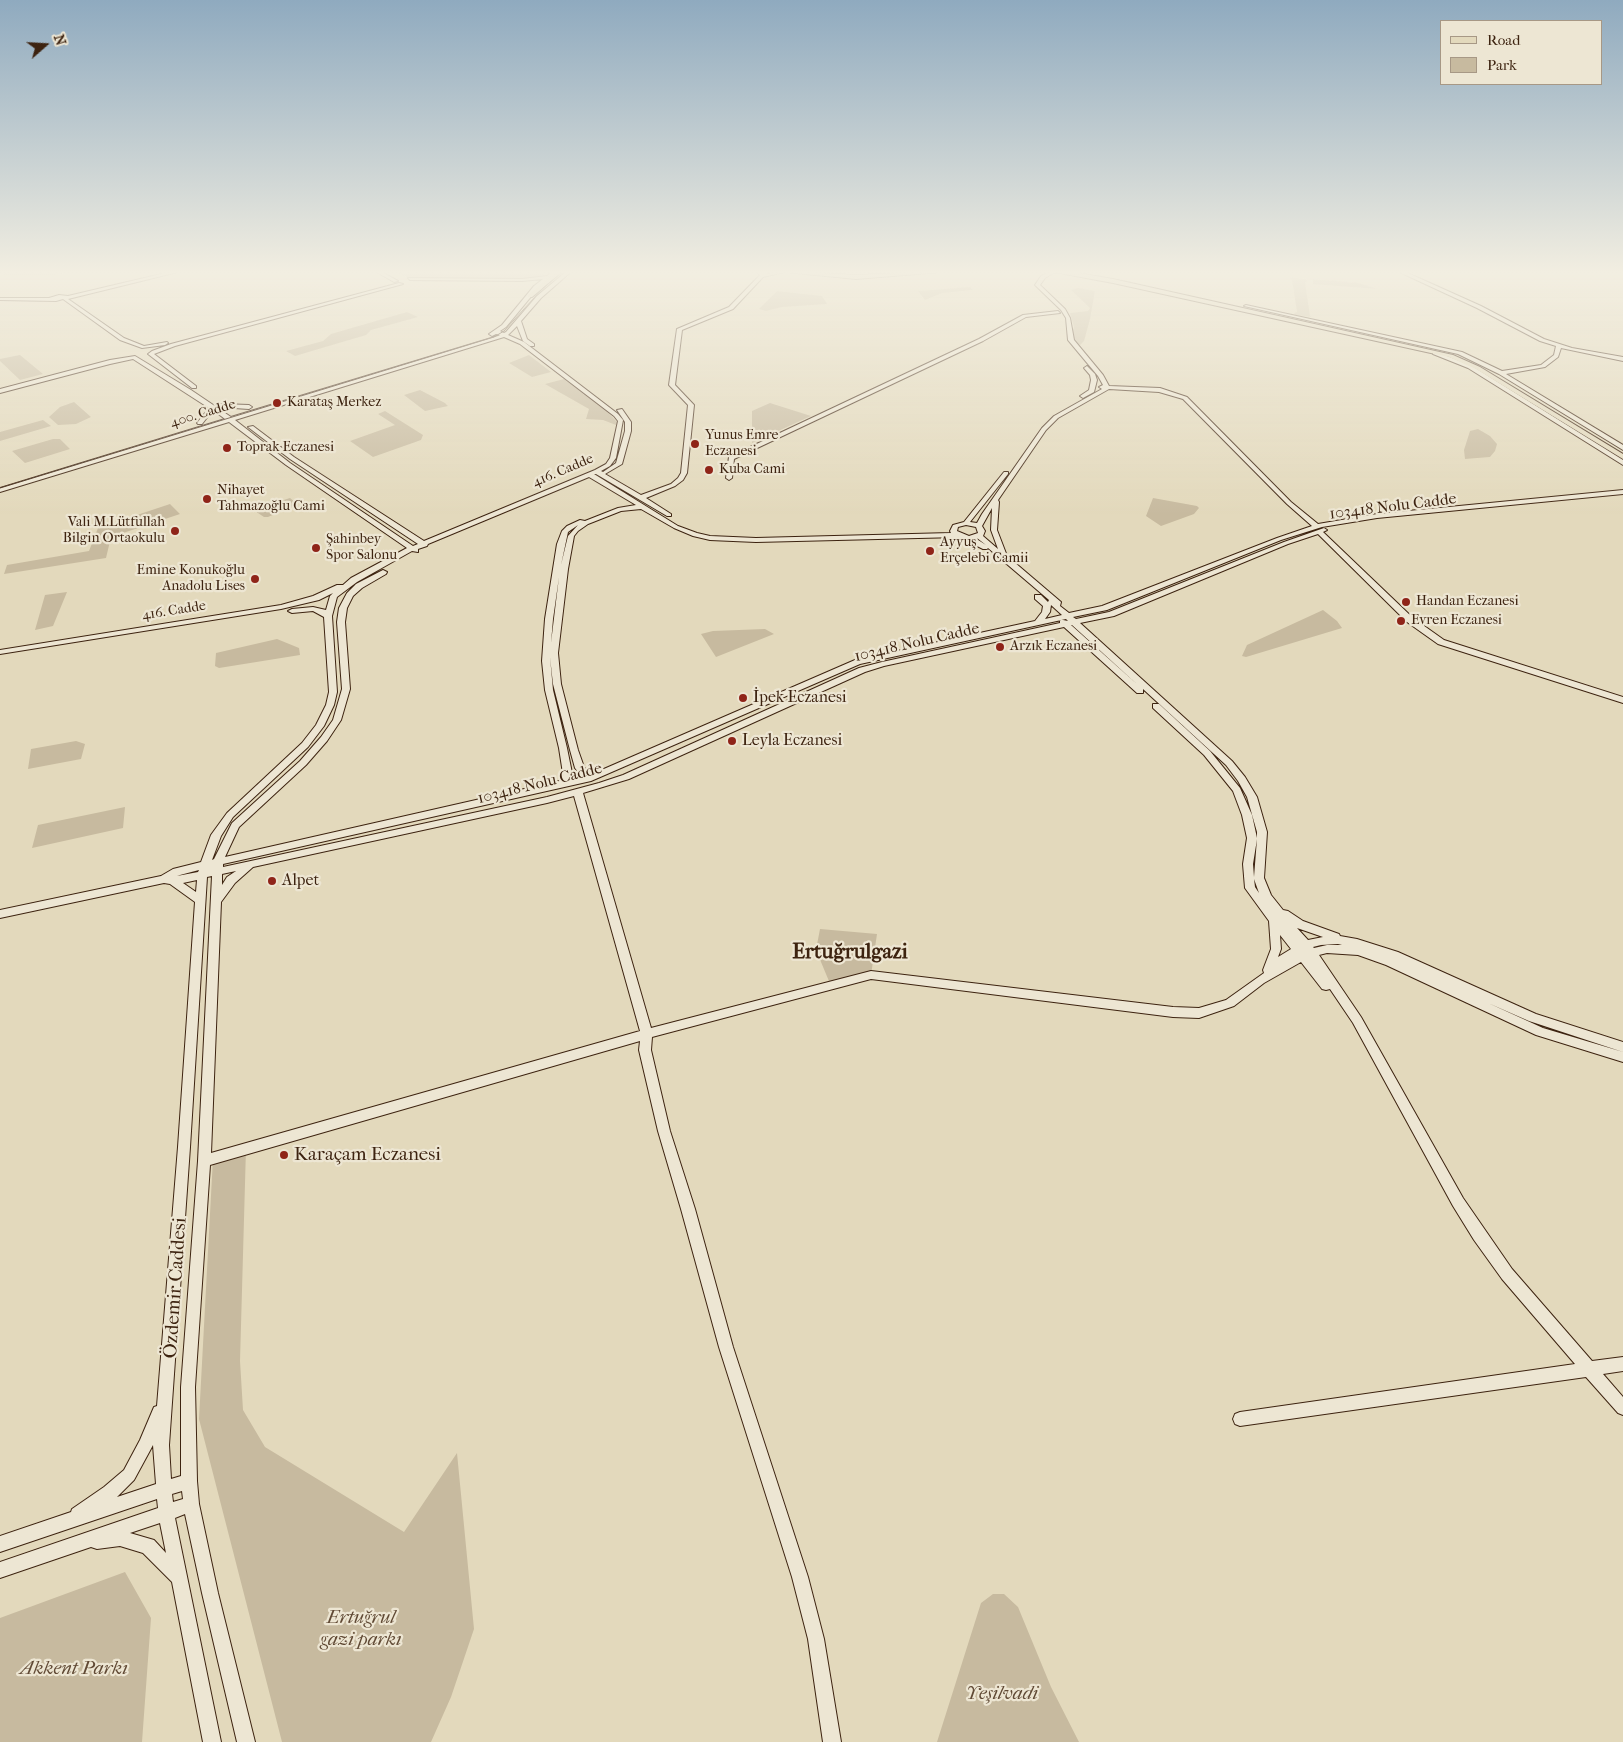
<!DOCTYPE html>
<meta charset="utf-8">
<style>
body{margin:0}
#map{position:relative;width:1623px;height:1742px;overflow:hidden;background:#e3d9bc;font-family:"IM FELL French Canon",serif}
canvas{display:block}
.legend{position:absolute;left:1440px;top:20px;width:162px;height:65px;box-sizing:border-box;background:#ede6d3;border:1px solid #a79885;margin:0;padding:6px 9px;list-style:none;font-size:15px;color:#3d2310}
.legend li{display:flex;align-items:center;gap:10px;height:25px}
.legend b{width:25px;border:1px solid #a79885}
.north{position:absolute;left:20px;top:20px;width:50px;height:50px;-webkit-text-stroke:4px #ede6d3;paint-order:stroke;rotate:71deg;font-size:14px;font-weight:700;line-height:20px;text-align:center;color:#3d2310}
.north::after{content:'';display:block;margin:auto;width:18px;height:22px;background:#3d2310;clip-path:polygon(50% 0,100% 100%,50% 72%,0 100%)}
</style>
<div id="map">
<canvas width="1623" height="1742"></canvas>
<ul class="legend">
<li><b style="height:6px;background:#e3d9bc"></b>Road</li>
<li><b style="height:14px;background:#c7ba9f"></b>Park</li>
</ul>
<div class="north">N</div>
</div>
<script>
const ctx = document.querySelector('canvas').getContext('2d');
ctx.lineJoin = 'round';
function fillPath(path, color) { ctx.fillStyle = color; ctx.fill(path, 'evenodd'); }
const shape = rows => new Path2D(rows.map(r => 'M' + r).join(''));
function strokePath(path, color, width, dash) { ctx.strokeStyle = color; ctx.lineWidth = width; ctx.lineCap = dash ? 'butt' : 'round'; ctx.setLineDash(dash || []); ctx.stroke(path); }
function label(font, color, halo, rows, align = 'center') {
  ctx.font = font + ' "IM FELL French Canon",serif'; ctx.lineWidth = 4.5; ctx.setLineDash([]); ctx.textBaseline = 'middle'; ctx.strokeStyle = halo; ctx.fillStyle = color; for (const [text, x, y, turn = 0] of rows) {
    ctx.save(); ctx.translate(x, y); ctx.rotate((+turn || 0) * Math.PI / 180); ctx.textAlign = isNaN(turn) ? turn : align; if (halo) ctx.strokeText(text, 0, 0); ctx.fillText(text, 0, 0); ctx.restore();
  }
}
fillPath(shape([
 [11,270,80,270,55,275,2,275],
 [391,270,553,270,536,278,518,279,410,278],
 [1289,277,1306,279,1307,281,1305,282,1310,316,1312,317,1295,315,1294,313,1297,312,1292,280],
 [1313,279,1358,283,1377,289,1313,284],
 [970,287,973,290,942,293,925,300,918,291],
 [1078,288,1095,291,1090,319,1084,341,1080,345,1074,341,1072,332,1074,327,1070,313,1088,311,1090,308,1071,290],
 [777,291,822,296,827,304,782,307,766,311,759,309],
 [407,312,418,317,371,330,366,335,295,356,286,351,323,341,331,334],
 [20,355,43,374,20,380,0,361,0,359],
 [529,355,551,372,532,377,509,363],
 [564,379,603,407,617,422,616,425,603,420,586,419,589,409,545,384],
 [420,390,445,403,448,406,425,411,404,395],
 [74,402,91,417,76,424,58,425,49,417,60,407],
 [770,403,811,416,752,443,752,411],
 [385,411,423,435,421,440,373,457,350,441,395,425,378,414],
 [43,420,51,426,0,441,0,432],
 [1478,429,1490,436,1497,444,1495,451,1490,457,1465,459,1464,450,1470,431],
 [53,439,60,439,70,449,25,463,12,451],
 [290,498,297,504,268,517,264,517,255,511,256,509],
 [1153,498,1197,506,1199,508,1194,514,1161,526,1146,516],
 [170,504,180,514,111,537,106,558,4,574,7,565,89,551,98,528],
 [67,592,53,626,35,630,45,595],
 [1323,610,1337,621,1342,628,1246,657,1242,656,1247,645],
 [765,629,774,634,716,657,701,634,713,631],
 [277,639,299,648,300,655,219,668,215,666,216,653],
 [76,741,85,744,81,759,28,769,31,749],
 [125,807,123,828,32,848,38,825],
 [820,929,877,934,871,975,831,986,816,950],
 [246,1148,240,1361,243,1410,265,1447,404,1532,457,1453,474,1629,451,1697,431,1742,282,1742,199,1419,213,1158],
 [125,1572,151,1618,142,1742,0,1742,0,1618],
 [993,1594,1004,1594,1018,1607,1051,1687,1079,1742,937,1742,981,1603]
]), '#c7ba9f');
const secondary = shape([
 [178,270,186,270,68,299,124,338,144,346,167,342,168,343,165,345,142,348,120,340,63,299,56,301,0,300,0,298,49,298,59,295,68,296,178,270],
 [373,270,378,270,398,281,394,282,373,270],
 [554,270,559,270,538,288,506,327,500,331,504,333,506,332,537,296,568,270,573,270,541,298,521,321,527,339,534,344,534,346,530,346,523,341,517,326,508,335,524,342,618,414,623,420,616,458,610,466,601,471,603,472,616,463,625,431,625,422,617,410,622,409,631,422,631,431,622,464,605,474,641,495,671,484,678,478,681,473,688,405,669,385,677,329,729,307,760,275,755,270,761,270,763,272,765,270,770,270,767,274,783,271,785,272,763,277,733,309,682,330,675,385,694,405,687,473,683,480,675,486,646,498,671,514,671,516,667,516,596,474,594,474,678,526,697,533,710,536,756,538,951,533,950,531,953,525,964,522,1004,472,1008,472,1008,474,970,522,977,523,982,514,1042,428,1054,416,1102,389,1099,387,1103,385,1098,376,1068,340,1066,318,1061,310,1035,285,1041,276,1054,270,1057,271,1045,278,1040,285,1065,309,1070,318,1074,340,1103,375,1109,386,1160,388,1187,397,1291,502,1318,524,1377,514,1623,490,1623,494,1377,518,1322,527,1281,540,1107,610,1073,617,1076,619,1109,612,1284,542,1324,528,1327,530,1323,532,1413,618,1444,640,1623,697,1623,703,1438,644,1407,622,1318,534,1288,544,1114,616,1080,623,1232,761,1245,777,1257,797,1267,832,1264,878,1271,895,1283,910,1288,911,1303,921,1339,934,1340,936,1357,939,1398,952,1536,1014,1623,1042,1623,1052,1529,1021,1488,1003,1543,1028,1623,1052,1623,1062,1536,1035,1386,965,1358,955,1327,953,1319,955,1361,1017,1463,1198,1512,1269,1592,1361,1623,1357,1623,1371,1603,1374,1623,1397,1623,1415,1618,1413,1586,1377,1240,1426,1235,1424,1233,1419,1235,1414,1240,1412,1575,1364,1502,1279,1474,1240,1453,1206,1353,1023,1330,989,1326,990,1322,989,1301,962,1264,983,1234,1006,1199,1018,1173,1017,871,979,652,1037,651,1050,670,1131,695,1209,733,1347,808,1577,824,1639,841,1742,823,1742,808,1639,792,1577,719,1347,681,1209,658,1131,639,1050,640,1041,210,1165,195,1387,197,1481,199,1504,218,1593,255,1742,237,1742,202,1593,185,1514,175,1518,221,1742,203,1742,172,1582,143,1553,120,1546,97,1549,91,1547,0,1578,0,1562,158,1508,157,1499,0,1552,0,1536,71,1512,72,1509,104,1487,124,1470,140,1440,154,1407,157,1406,178,1147,195,902,170,884,164,883,0,918,0,910,161,876,173,869,201,862,211,835,227,813,302,743,316,725,326,705,329,692,324,617,313,611,292,613,288,611,292,609,313,607,326,610,330,596,333,593,319,600,281,609,0,654,0,650,281,605,313,596,337,585,343,585,351,578,407,548,286,465,229,422,0,492,0,488,225,419,213,410,202,424,198,424,197,423,209,408,133,359,110,364,0,393,0,389,110,360,135,356,191,390,231,417,498,336,500,335,496,334,492,336,489,334,502,325,534,286,543,279,522,281,410,280,408,278,522,279,547,276,554,270],
 [504,337,520,344,614,416,618,421,610,458,606,464,595,470,424,541,294,457,253,426,248,427,290,459,418,544,413,546,290,463,235,420,504,337],
 [1109,389,1159,392,1183,399,1287,504,1312,526,1277,538,1102,606,1069,613,1060,606,1061,602,1007,556,997,530,999,502,998,500,1046,430,1058,418,1109,389],
 [589,477,636,505,618,508,585,521,580,520,567,526,562,531,557,544,545,619,542,661,545,690,559,748,564,780,225,857,239,827,306,765,327,741,341,720,350,689,345,622,347,608,353,596,362,588,386,574,387,572,383,570,356,584,347,593,339,608,337,622,342,689,333,720,321,737,300,761,232,823,214,859,212,860,221,836,233,817,308,747,324,726,334,705,337,692,332,616,337,597,357,582,412,551,418,552,418,549,427,546,428,544,589,477],
 [992,508,991,530,998,549,983,536,985,531,982,526,992,508],
 [641,509,674,528,693,536,710,540,756,542,959,537,983,549,987,549,988,548,1049,600,1048,602,1041,595,1035,595,1035,599,1043,606,1042,612,1035,621,855,660,590,775,584,767,578,750,561,684,558,653,568,569,574,536,578,531,588,524,621,511,641,509],
 [578,525,568,536,561,565,568,532,578,525],
 [966,525,976,527,978,533,969,536,957,531,958,527,966,525],
 [975,538,977,538,986,545,975,538],
 [559,577,551,643,553,619,559,577],
 [1051,605,1062,615,1045,619,1050,612,1051,605],
 [1066,619,1068,621,1063,620,1060,620,1060,623,882,662,859,668,623,775,599,783,547,797,223,867,223,864,259,856,591,781,860,664,1066,619],
 [1071,625,1072,625,1139,686,1071,625],
 [1064,627,1137,693,1143,693,1143,689,1226,765,1238,781,1247,797,1257,832,1257,838,1252,815,1240,788,1210,751,1159,704,1153,704,1153,708,1204,755,1233,791,1242,815,1247,838,1243,864,1245,888,1269,921,1271,949,1263,970,1264,973,1226,1000,1199,1008,1173,1007,871,971,651,1028,583,793,629,779,865,672,884,666,1064,627],
 [550,657,553,684,570,750,575,768,581,776,573,778,567,748,553,690,550,657],
 [574,796,640,1031,211,1153,221,902,235,883,253,867,547,803,574,796],
 [1257,839,1254,877,1253,864,1257,839],
 [199,870,198,872,177,876,180,875,199,870],
 [236,871,227,877,222,885,222,874,236,871],
 [212,876,198,1161,181,1387,181,1476,171,1479,169,1445,190,1147,207,877,212,876],
 [1254,879,1259,893,1255,887,1254,879],
 [197,880,196,892,183,883,197,880],
 [1297,928,1323,937,1308,940,1297,928],
 [1280,935,1291,949,1278,957,1281,949,1280,935],
 [1338,944,1342,945,1327,945,1314,948,1313,947,1321,945,1338,944],
 [153,1445,156,1484,117,1497,134,1480,153,1445],
 [182,1491,183,1499,173,1502,172,1494,182,1491],
 [160,1523,166,1553,154,1540,130,1533,160,1523],
 [1395,270,1401,270,1481,306,1544,339,1572,348,1623,357,1623,361,1561,348,1558,357,1545,367,1506,374,1623,445,1623,450,1499,374,1458,354,1244,306,1246,305,1462,352,1502,371,1541,365,1554,355,1556,346,1540,341,1477,308,1395,270],
 [399,283,403,284,175,346,154,354,196,386,196,388,192,388,148,354,152,351,171,344,399,283],
 [1058,311,1060,313,1026,317,983,341,734,459,732,478,729,480,726,478,729,457,979,339,1023,315,1058,311],
 [1433,352,1437,352,1472,366,1623,460,1623,465,1468,368,1433,354,1433,352],
 [1087,366,1095,374,1097,380,1094,392,1083,398,1080,396,1089,390,1091,380,1090,375,1084,368,1087,366],
 [221,404,249,405,252,407,249,409,219,407,219,405,221,404]
]);
const primary = shape([
 [558,270,564,270,532,297,528,297,528,295,558,270],
 [764,270,856,275,967,270,856,279,764,270],
 [1033,270,1062,270,1113,279,1453,355,1480,367,1623,454,1623,459,1476,369,1449,357,1113,283,1059,273,1033,270]
]);
strokePath(secondary, '#3d2310', 2);
strokePath(primary, '#3d2310', 2);
fillPath(secondary, '#ede6d3');
fillPath(primary, '#e3d9bc');
strokePath(shape([
 [0,488,494,337,504,331,543,288,565,270]
]), '#3d2310', 1);
const sky = ctx.createLinearGradient(0, 0, 0, 514);
sky.addColorStop(0, '#8faabf');
sky.addColorStop(0.53, '#f2eee1');
sky.addColorStop(1, '#f2eee100');
ctx.fillStyle = sky;
ctx.fillRect(0, 0, 1623, 514);
for (const [x, y, r, color] of [
 [277,403,5,"#8f2418"],
 [695,444,5,"#8f2418"],
 [227,448,5,"#8f2418"],
 [709,470,5,"#8f2418"],
 [207,499,5,"#8f2418"],
 [175,531,5,"#8f2418"],
 [316,548,5,"#8f2418"],
 [930,551,5,"#8f2418"],
 [255,579,5,"#8f2418"],
 [1406,602,5,"#8f2418"],
 [1401,621,5,"#8f2418"],
 [1000,647,5,"#8f2418"],
 [743,698,5,"#8f2418"],
 [732,741,5,"#8f2418"],
 [272,881,5,"#8f2418"],
 [284,1155,5,"#8f2418"]
]) { const dot = new Path2D(); dot.arc(x, y, r, 0, 2 * Math.PI); ctx.fillStyle = color; ctx.fill(dot); strokePath(dot, '#ede6d3', 2); }
label('14px', '#3d2310', '#ede6d3', [
 ["Karataş Merkez",287,403],
 ["Yunus Emre",705,436],
 ["Eczanesi",705,452],
 ["Toprak Eczanesi",237,448],
 ["Kuba Cami",719,470],
 ["Nihayet",217,491],
 ["Tahmazoğlu Cami",217,507],
 ["Vali M.Lütfullah",165,523,"right"],
 ["Bilgin Ortaokulu",165,539,"right"],
 ["Şahinbey",326,540],
 ["Spor Salonu",326,556],
 ["Ayyuş",940,543],
 ["Erçelebi Camii",940,559],
 ["Emine Konukoğlu",245,571,"right"],
 ["Anadolu Lises",245,587,"right"],
 ["Handan Eczanesi",1416,602],
 ["Evren Eczanesi",1411,621],
 ["Arzık Eczanesi",1010,647]
], 'left');
label('14px', '#3d2310', '#ede6d3', [
 ["400. Cadde",203,414,-17],
 ["416. Cadde",563,471,-23],
 ["416. Cadde",174,611,-9]
]);
label('16px', '#3d2310', '#ede6d3', [
 ["103418 Nolu Cadde",1393,507,-7],
 ["103418 Nolu Cadde",917,643,-13],
 ["103418 Nolu Cadde",540,784,-14]
]);
label('16px', '#3d2310', '#ede6d3', [
 ["İpek Eczanesi",753,698],
 ["Leyla Eczanesi",742,741],
 ["Alpet",282,881]
], 'left');
label('19px', '#3d2310', '#ede6d3', [
 ["Karaçam Eczanesi",294,1155]
], 'left');
label('19px', '#3d2310', '#ede6d3', [
 ["Özdemir Caddesi",176,1288,-86]
]);
label('italic 19px', '#604934', '#ede6d3', [
 ["Ertuğrul",361,1618],
 ["gazi parkı",361,1640],
 ["Akkent Parkı",74,1669],
 ["Yeşilvadi",1002,1694]
]);
label('bold 21px', '#3d2310', '#ede6d3', [
 ["Ertuğrulgazi",850,953]
]);
</script>
